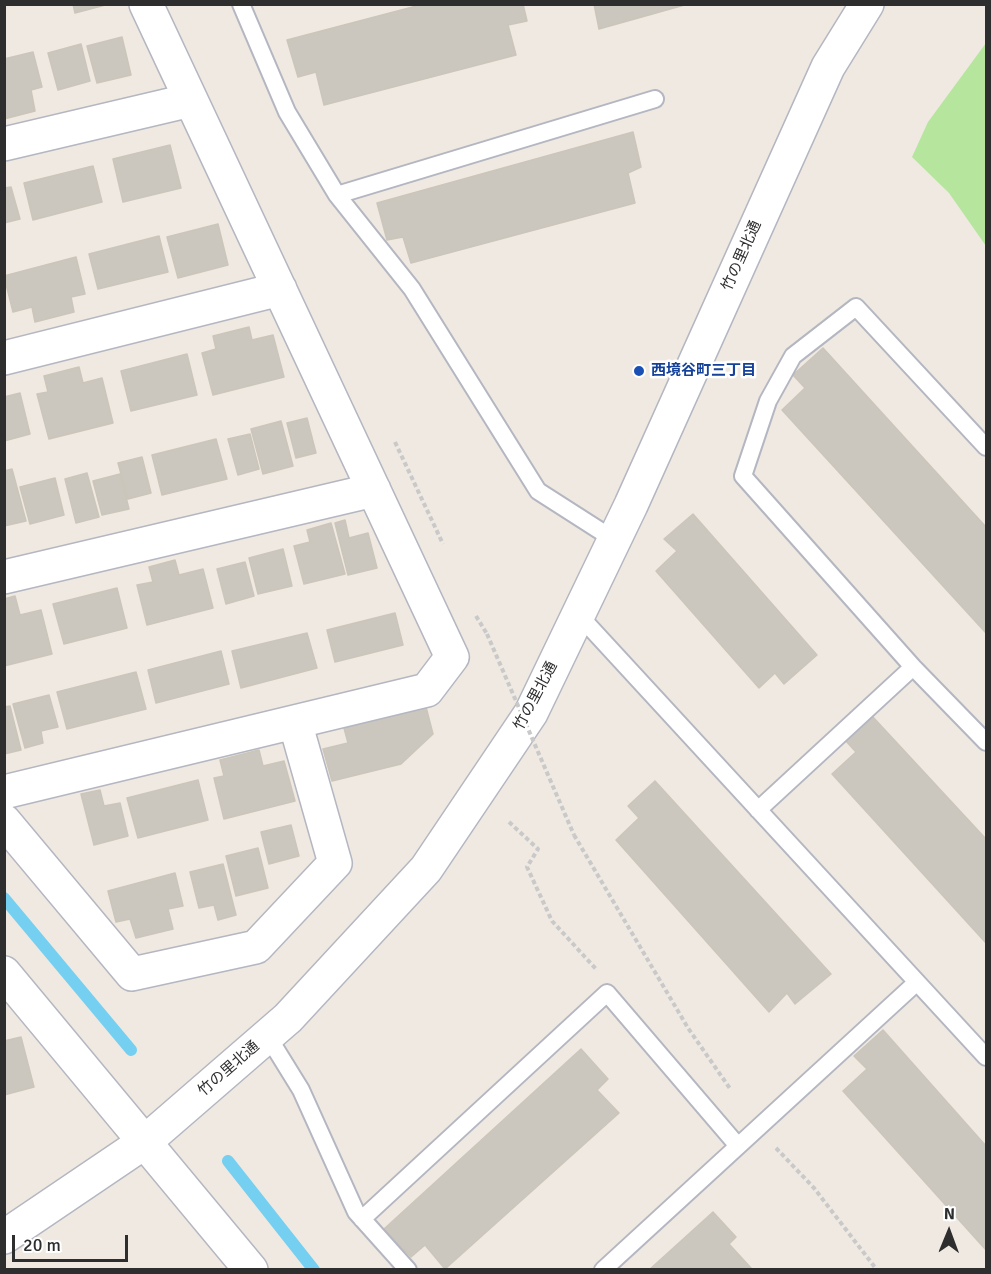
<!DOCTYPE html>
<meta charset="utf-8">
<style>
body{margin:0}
#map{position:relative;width:991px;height:1274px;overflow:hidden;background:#efe9e1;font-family:Signika,sans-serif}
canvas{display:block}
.frame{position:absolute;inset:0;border:6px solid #2e2e2e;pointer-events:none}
.north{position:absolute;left:919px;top:1202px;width:60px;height:60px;-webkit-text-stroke:4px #fff;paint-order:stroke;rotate:1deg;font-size:16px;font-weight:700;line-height:24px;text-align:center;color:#2e2e2e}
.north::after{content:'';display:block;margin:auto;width:21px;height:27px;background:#2e2e2e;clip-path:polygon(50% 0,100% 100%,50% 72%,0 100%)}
.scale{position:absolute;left:12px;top:1235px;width:116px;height:27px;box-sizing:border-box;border:3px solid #2e2e2e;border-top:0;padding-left:8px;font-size:18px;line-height:21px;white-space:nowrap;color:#2e2e2e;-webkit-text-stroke:4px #fff;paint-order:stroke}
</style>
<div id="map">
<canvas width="991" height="1274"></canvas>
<div class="frame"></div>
<div class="north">N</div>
<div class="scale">20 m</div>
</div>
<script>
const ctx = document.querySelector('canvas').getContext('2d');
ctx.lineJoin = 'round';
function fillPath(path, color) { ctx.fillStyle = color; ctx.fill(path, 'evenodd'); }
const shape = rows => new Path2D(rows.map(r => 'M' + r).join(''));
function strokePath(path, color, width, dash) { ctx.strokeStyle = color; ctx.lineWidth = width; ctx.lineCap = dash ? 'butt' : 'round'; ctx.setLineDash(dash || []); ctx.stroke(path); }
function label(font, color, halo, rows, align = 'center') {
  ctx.font = font + ' Signika,"Noto Sans JP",sans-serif'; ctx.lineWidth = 5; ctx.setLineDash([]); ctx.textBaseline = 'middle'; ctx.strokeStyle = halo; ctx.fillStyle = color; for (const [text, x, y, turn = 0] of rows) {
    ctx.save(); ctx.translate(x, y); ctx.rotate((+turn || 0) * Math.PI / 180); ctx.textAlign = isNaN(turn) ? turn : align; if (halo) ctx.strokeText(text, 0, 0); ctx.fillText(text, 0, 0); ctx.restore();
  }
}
fillPath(shape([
 [986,43,986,246,949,193,912,157,928,122]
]), '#b6e59e');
strokePath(shape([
 [4,898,131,1050],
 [228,1161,314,1270]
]), '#75cff0', 12);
const building = shape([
 [73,4,109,4,75,13,73,4],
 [424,4,523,4,527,21,508,25,516,55,324,105,316,72,298,77,287,40,424,4],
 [594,4,688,4,599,29,594,4],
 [122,37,131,75,97,83,87,46,122,37],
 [81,44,90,81,58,90,48,53,81,44],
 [33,52,42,87,31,90,35,111,4,119,4,59,33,52],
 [633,132,641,167,628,173,635,203,411,263,403,237,387,240,377,203,633,132],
 [170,145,181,188,123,202,113,159,170,145],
 [93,166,102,202,33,220,24,183,93,166],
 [11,187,20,219,4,223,4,188,11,187],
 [218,224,228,265,178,278,167,237,218,224],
 [159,236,168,272,98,289,89,254,159,236],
 [76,257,85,294,71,297,74,312,35,322,32,307,13,312,4,276,76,257],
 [249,327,252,340,273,335,284,377,213,395,202,353,216,349,213,336,249,327],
 [823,348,986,527,986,633,782,410,805,388,793,375,823,348],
 [187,354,197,395,131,411,121,371,187,354],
 [79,367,83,383,102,378,113,423,49,439,37,394,48,392,44,376,79,367],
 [20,393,30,434,4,441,4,397,20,393],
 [307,418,316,453,296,458,287,423,307,418],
 [281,421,293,466,263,474,251,429,281,421],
 [250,434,259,469,238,475,228,439,250,434],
 [216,439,227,479,162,495,152,455,216,439],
 [142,457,151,493,128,499,118,463,142,457],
 [12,469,26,521,4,526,4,471,12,469],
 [87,473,99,517,76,523,65,479,87,473],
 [120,474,129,509,102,515,93,481,120,474],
 [55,478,64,515,30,524,20,487,55,478],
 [693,514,817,655,784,684,775,673,759,688,656,571,677,551,664,539,693,514],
 [345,520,349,538,368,533,377,568,348,575,335,523,345,520],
 [331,523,345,574,304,584,294,546,310,542,307,530,331,523],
 [283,549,292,586,258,594,249,558,283,549],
 [175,560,179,575,203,569,213,608,147,625,137,585,153,582,149,567,175,560],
 [245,562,254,596,226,604,217,569,245,562],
 [117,588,127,628,64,644,53,604,117,588],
 [15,596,20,615,41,610,52,654,4,666,4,599,15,596],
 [395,613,403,645,335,662,327,630,395,613],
 [307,633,317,668,241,688,232,651,307,633],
 [221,651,229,684,156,703,148,670,221,651],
 [136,672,146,709,67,729,57,692,136,672],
 [49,695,58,727,41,731,43,743,25,748,13,704,49,695],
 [10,706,21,750,4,754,4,707,10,706],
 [426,707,433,734,401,764,332,781,323,749,348,743,344,728,426,707],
 [872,716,986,839,986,943,832,774,856,752,844,739,872,716],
 [259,750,263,766,284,761,295,801,224,819,214,778,224,776,220,760,259,750],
 [198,780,208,820,138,838,127,798,198,780],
 [655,781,831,974,795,1004,787,993,769,1012,616,840,639,818,628,806,655,781],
 [100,790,104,806,120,803,128,836,94,845,81,794,100,790],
 [291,825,299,856,269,864,261,832,291,825],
 [258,848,268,888,236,896,226,856,258,848],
 [223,864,236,915,218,920,214,905,199,908,190,872,223,864],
 [175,873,183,906,168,909,173,929,136,938,130,919,116,922,108,891,175,873],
 [883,1030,986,1146,986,1250,843,1091,867,1069,854,1056,883,1030],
 [21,1037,34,1087,4,1095,4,1041,21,1037],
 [581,1049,608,1079,597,1090,619,1113,445,1269,425,1245,411,1257,384,1229,581,1049],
 [713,1212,736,1237,729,1244,751,1268,649,1270,713,1212]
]);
fillPath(building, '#cbc7bf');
strokePath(building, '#cbc5ba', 1.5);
const service = shape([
 [241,4,287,112,337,195,412,289,538,491,613,539],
 [337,195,655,99],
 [986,447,856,307,793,356,768,401,743,476,913,667,986,742],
 [577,613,986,1057],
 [758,810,913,667],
 [267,1035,301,1090,356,1212,408,1270],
 [362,1219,607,993,738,1146],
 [603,1270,917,982]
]);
const minor = shape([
 [4,144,191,100],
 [4,358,280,289],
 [4,577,374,490],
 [4,792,427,690,452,657,146,4],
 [4,821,132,974,256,947,335,863,295,722],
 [4,973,251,1270]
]);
const tertiary = shape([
 [4,1237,146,1141,288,1018,426,869,531,713,631,505,828,67,867,4]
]);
strokePath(service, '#b4b7c1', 20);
strokePath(minor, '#b4b7c1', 36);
strokePath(tertiary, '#b4b7c1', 36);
strokePath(shape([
 [395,442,443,544],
 [476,616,487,634],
 [509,822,538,849,527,867,552,921,596,969],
 [574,835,688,1028,731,1090],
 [776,1148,814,1188,877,1270]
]), '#c9c9c9', 4, [4.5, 3]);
strokePath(service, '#fff', 16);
strokePath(minor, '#fff', 33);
strokePath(tertiary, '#fff', 33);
strokePath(shape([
 [487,634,574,835]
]), '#c9c9c9', 4, [4.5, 3]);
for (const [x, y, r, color] of [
 [639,371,6,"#1a4fb4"]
]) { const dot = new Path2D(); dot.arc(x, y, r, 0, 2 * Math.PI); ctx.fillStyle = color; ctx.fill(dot); strokePath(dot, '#fff', 2); }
label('15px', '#2e2e2e', '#fff', [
 ["竹の里北通",742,256,-66],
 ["竹の里北通",536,696,-62],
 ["竹の里北通",229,1069,-41]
]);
label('bold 15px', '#164399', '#fff', [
 ["西境谷町三丁目",651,371]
], 'left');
</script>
